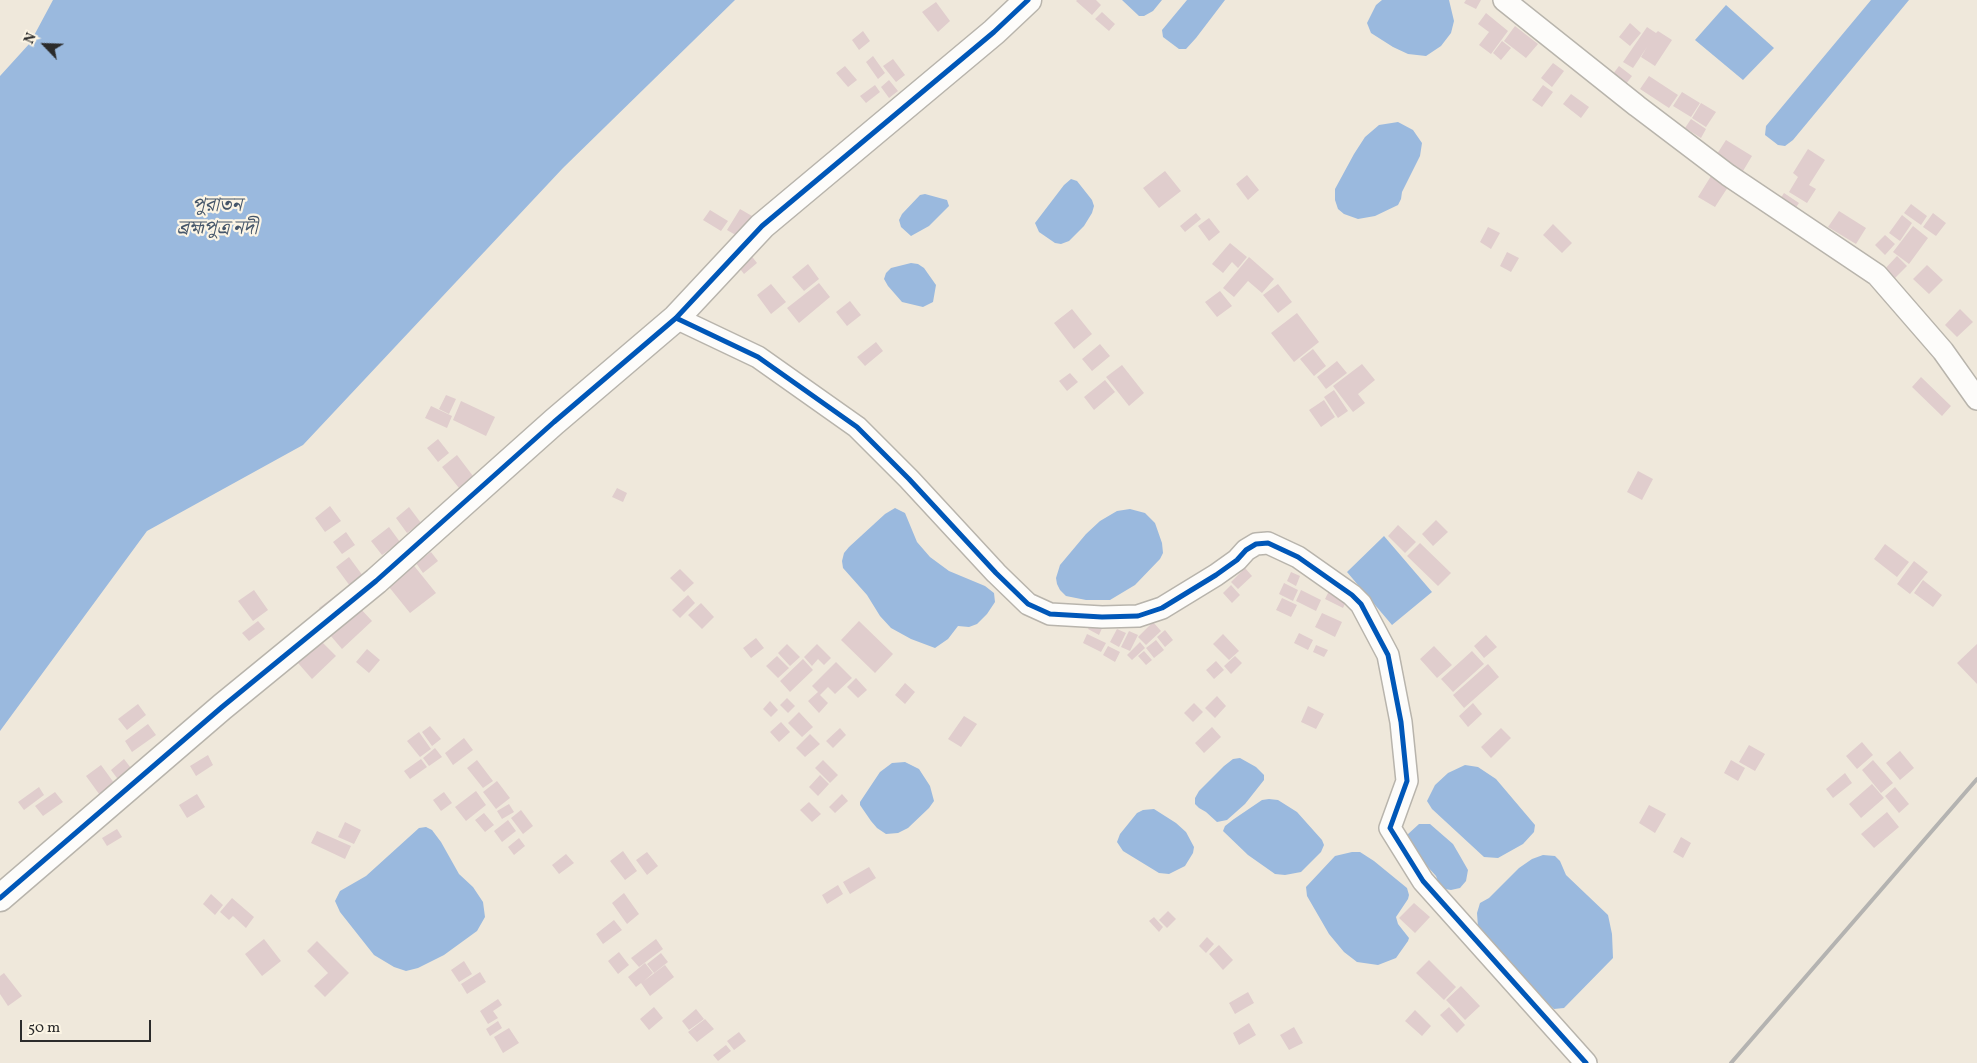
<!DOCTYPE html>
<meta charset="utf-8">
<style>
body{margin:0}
#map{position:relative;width:1977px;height:1063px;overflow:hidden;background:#efe8db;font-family:Vollkorn,serif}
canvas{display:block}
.north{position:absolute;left:20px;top:20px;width:50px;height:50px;-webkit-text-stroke:4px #fcf5e5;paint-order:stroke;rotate:294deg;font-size:14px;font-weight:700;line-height:20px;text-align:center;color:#2b2b2b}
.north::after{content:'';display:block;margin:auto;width:18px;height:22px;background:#2b2b2b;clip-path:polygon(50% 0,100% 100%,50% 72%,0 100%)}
.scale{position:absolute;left:20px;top:1020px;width:131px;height:22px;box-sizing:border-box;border:2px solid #2b2b2b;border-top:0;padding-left:6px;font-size:15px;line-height:18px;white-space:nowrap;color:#2b2b2b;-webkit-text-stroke:4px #fcf5e5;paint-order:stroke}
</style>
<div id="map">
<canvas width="1977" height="1063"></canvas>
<div class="north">N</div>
<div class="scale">50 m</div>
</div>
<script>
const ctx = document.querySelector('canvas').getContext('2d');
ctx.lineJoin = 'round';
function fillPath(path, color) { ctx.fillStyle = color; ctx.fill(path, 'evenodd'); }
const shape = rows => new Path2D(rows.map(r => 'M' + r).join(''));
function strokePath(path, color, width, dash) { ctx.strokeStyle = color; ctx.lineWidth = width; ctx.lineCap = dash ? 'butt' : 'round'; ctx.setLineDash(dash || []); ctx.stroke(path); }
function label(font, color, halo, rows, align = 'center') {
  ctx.font = font + ' Vollkorn,"Noto Serif Bengali",serif'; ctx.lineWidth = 4.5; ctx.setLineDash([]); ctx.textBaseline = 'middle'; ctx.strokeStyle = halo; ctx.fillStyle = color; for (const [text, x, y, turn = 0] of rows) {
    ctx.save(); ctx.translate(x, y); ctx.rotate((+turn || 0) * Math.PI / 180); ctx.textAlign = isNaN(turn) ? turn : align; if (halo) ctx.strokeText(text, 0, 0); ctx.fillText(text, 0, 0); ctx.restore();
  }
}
fillPath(shape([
 [53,0,735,0,563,168,303,445,147,531,0,731,0,76,30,43],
 [1122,0,1162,0,1153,11,1144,16,1139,16],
 [1187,0,1225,0,1196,38,1186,49,1179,49,1163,37,1162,30],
 [1382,0,1449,0,1454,21,1451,33,1441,46,1426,56,1408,54,1393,47,1371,33,1367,23,1376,5],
 [1871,0,1909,0,1793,140,1785,146,1778,145,1765,135,1766,126],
 [1726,5,1774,48,1743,80,1695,40],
 [1398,122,1413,130,1422,143,1420,156,1402,192,1401,199,1398,205,1375,216,1358,219,1344,214,1338,209,1335,200,1335,189,1354,154,1365,137,1379,125],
 [1071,179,1077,181,1092,200,1094,206,1092,213,1084,226,1069,241,1061,244,1055,243,1039,232,1035,223,1064,185],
 [925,194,947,200,949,206,929,226,911,236,901,227,899,220,902,214,920,195],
 [911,263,918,264,924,268,936,285,933,302,923,307,902,302,888,286,884,279,886,273,891,268],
 [895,508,905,513,917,542,930,557,949,571,985,586,994,593,995,602,987,614,977,624,969,627,958,626,948,639,935,648,911,639,891,628,880,616,867,595,843,568,842,561,844,553,849,547,885,514],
 [1130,509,1145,513,1155,523,1162,543,1163,553,1160,559,1135,585,1110,600,1086,600,1066,596,1060,590,1057,584,1056,578,1060,565,1086,534,1100,521,1117,511],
 [1384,536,1432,592,1392,625,1347,572],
 [1240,758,1256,767,1264,775,1264,780,1245,804,1227,820,1217,822,1206,812,1199,808,1195,804,1195,798,1199,791,1224,766,1233,759],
 [905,762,919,769,930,786,934,801,929,808,908,828,898,833,886,834,877,828,871,821,860,805,860,802,880,772,892,763],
 [1465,765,1478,767,1496,779,1535,825,1534,832,1523,844,1498,858,1484,857,1432,809,1427,801,1435,785,1448,773],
 [1269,799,1278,800,1297,812,1322,840,1324,845,1321,852,1301,872,1285,875,1275,874,1248,855,1223,831,1225,826,1234,819,1262,800],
 [1154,809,1176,823,1186,832,1194,847,1193,853,1185,866,1169,874,1159,873,1123,851,1117,842,1120,834,1137,813,1143,810],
 [1419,824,1430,824,1453,844,1460,856,1468,870,1466,881,1460,888,1451,890,1445,889,1439,884,1436,876,1405,842,1407,835],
 [426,827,432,830,441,842,459,874,473,887,483,902,485,917,477,931,444,955,418,968,406,971,394,967,374,955,340,912,335,901,340,891,366,876,419,828],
 [1352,852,1360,852,1374,861,1407,888,1409,895,1408,899,1396,917,1398,924,1409,938,1408,941,1396,958,1378,965,1357,962,1344,952,1329,934,1307,896,1306,887,1335,856],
 [1543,855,1555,856,1560,861,1566,875,1608,915,1612,934,1613,958,1564,1008,1554,1009,1540,997,1478,927,1477,913,1480,903,1489,898,1519,868,1532,859]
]), '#9ab9de');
fillPath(shape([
 [1077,0,1096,0,1101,5,1092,15,1076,1],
 [1466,0,1481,0,1476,9,1464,3],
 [936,2,950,21,938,32,922,12],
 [1102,12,1115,24,1109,31,1095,19],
 [1486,13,1508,31,1491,54,1479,45,1489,32,1478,24],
 [1630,23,1641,33,1630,46,1619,37],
 [1515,26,1538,44,1526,58,1504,41],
 [1647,27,1656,33,1658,31,1672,40,1655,66,1641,57,1647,47,1633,68,1623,62],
 [863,31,870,41,859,50,852,40],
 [1502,41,1511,48,1501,60,1493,53],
 [873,56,885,73,878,79,866,62],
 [893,59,905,75,896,82,883,66],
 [1553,63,1564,71,1552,87,1541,78],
 [845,66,857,80,848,87,836,73],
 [1619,66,1632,76,1626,84,1613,74],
 [1649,76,1678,95,1669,108,1640,89],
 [889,80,898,91,889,98,881,87],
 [875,85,880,92,866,103,860,96],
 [1543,85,1553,92,1542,107,1532,100],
 [1682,92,1700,103,1691,117,1673,106],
 [1571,94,1589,107,1581,118,1563,104],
 [1701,103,1716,112,1706,127,1692,118],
 [1691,119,1706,129,1701,138,1685,128],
 [1726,140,1752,156,1743,171,1717,154],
 [1808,149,1825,160,1809,185,1816,189,1807,203,1789,192,1798,177,1793,173],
 [1165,171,1181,191,1159,208,1143,188],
 [1247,175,1259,190,1248,200,1236,184],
 [1711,176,1728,187,1715,207,1698,197],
 [1784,193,1799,203,1792,213,1777,204],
 [1911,204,1927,216,1921,225,1904,213],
 [740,209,752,216,739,237,727,230],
 [710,210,728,221,721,231,703,220],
 [1839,211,1866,228,1856,244,1828,227],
 [1196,213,1201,219,1185,232,1180,226],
 [1933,213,1946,223,1936,236,1923,227],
 [1902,215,1912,223,1900,241,1889,233],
 [1209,218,1220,232,1209,241,1198,226],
 [1553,224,1572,243,1562,253,1543,235],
 [1913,226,1928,238,1909,264,1893,252],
 [1488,227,1500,233,1491,249,1480,242],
 [1885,235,1895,244,1885,255,1875,245],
 [1230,243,1247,257,1238,268,1232,262,1223,273,1212,264],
 [1507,252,1519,258,1511,272,1500,266],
 [750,254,757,263,744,274,737,265],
 [1897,256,1907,266,1891,282,1882,272],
 [1249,257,1274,279,1262,293,1248,281,1234,297,1223,288],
 [808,264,819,279,804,291,792,277],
 [1927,265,1943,280,1929,294,1913,279],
 [819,283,830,297,799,323,787,308],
 [771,284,786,302,771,314,757,295],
 [1278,284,1292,302,1278,313,1263,295],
 [1220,291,1232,306,1217,317,1205,302],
 [850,301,861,315,847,326,836,312],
 [1072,309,1092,334,1074,349,1054,323],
 [1960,309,1973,322,1957,337,1945,325],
 [1297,313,1319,342,1294,362,1271,333],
 [876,342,883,351,865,366,857,357],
 [1100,344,1110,356,1092,371,1082,359],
 [1313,349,1326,366,1314,376,1300,359],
 [1337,361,1347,373,1326,389,1317,377],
 [1362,364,1375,380,1358,394,1365,403,1353,412,1333,386],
 [1122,365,1144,393,1129,406,1106,377],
 [1070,373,1078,382,1067,391,1059,381],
 [1921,377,1951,406,1942,416,1912,387],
 [1105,380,1115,392,1094,410,1084,397],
 [1334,390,1348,411,1338,418,1324,397],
 [446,395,456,399,449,414,439,409],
 [1324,400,1335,417,1321,427,1309,410],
 [461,401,495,417,486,436,453,420],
 [431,406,452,416,447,428,425,418],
 [438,439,449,453,438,462,427,448],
 [457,455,473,476,459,488,442,467],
 [1638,471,1653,479,1642,500,1627,492],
 [617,488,627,493,623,502,612,497],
 [330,506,341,521,325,532,315,518],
 [409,507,421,523,407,533,396,518],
 [1436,520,1448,532,1433,546,1422,534],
 [1398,525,1416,542,1405,553,1388,536],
 [389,527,400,542,382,555,371,541],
 [346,532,355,545,342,554,333,542],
 [1420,543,1451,573,1438,586,1407,556],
 [1885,544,1909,562,1897,577,1874,559],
 [431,552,438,561,423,573,416,563],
 [349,557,363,576,350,586,336,567],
 [1914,561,1928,572,1910,594,1897,584],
 [411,562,436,593,410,613,385,582],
 [1245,568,1252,576,1238,589,1231,582],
 [680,569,694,583,684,592,670,578],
 [1291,572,1300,576,1296,586,1287,581],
 [1923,580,1942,595,1933,607,1914,593],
 [1284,583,1298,590,1293,601,1279,594],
 [1231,585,1240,595,1232,603,1223,593],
 [1331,587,1349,595,1343,608,1325,599],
 [254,590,268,610,253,621,238,601],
 [1301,590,1321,600,1316,611,1296,601],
 [339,593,343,599,323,614,319,608],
 [688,595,695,603,680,618,672,610],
 [1282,598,1297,605,1291,617,1276,610],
 [701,603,714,617,702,629,688,615],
 [359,607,372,621,342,649,330,635],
 [1322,613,1342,622,1335,637,1315,627],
 [1093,619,1104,624,1099,635,1088,629],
 [258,621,265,629,249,641,242,633],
 [859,621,893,654,875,673,841,640],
 [1153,622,1161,631,1146,645,1138,637],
 [1117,629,1126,633,1119,647,1110,642],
 [1165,630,1173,640,1165,647,1157,637],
 [1129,631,1138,635,1130,651,1121,647],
 [1299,633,1313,640,1308,650,1294,643],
 [1087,634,1106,643,1101,652,1083,643],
 [1223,634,1239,651,1229,660,1213,644],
 [1486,635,1497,647,1484,658,1474,646],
 [756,638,764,648,751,658,743,648],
 [1156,640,1164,650,1154,658,1146,648],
 [321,641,336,656,312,679,298,663],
 [1140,642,1145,648,1132,660,1127,655],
 [787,644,800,657,790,666,778,653],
 [817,644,831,658,824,665,818,659,812,666,804,657],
 [1977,644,1977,684,1957,663],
 [1316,645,1328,650,1324,657,1313,652],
 [1108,646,1120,652,1115,662,1103,655],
 [1434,646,1452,665,1437,678,1420,659],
 [367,649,380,660,369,673,356,662],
 [1144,651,1152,660,1146,665,1138,656],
 [1472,651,1484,664,1453,692,1441,679],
 [777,656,789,668,778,678,766,666],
 [1235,656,1242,663,1231,674,1224,666],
 [803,659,813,670,790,692,780,681],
 [1216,661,1224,670,1214,679,1206,670],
 [836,662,852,678,835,694,828,687,820,695,828,703,819,713,808,701,818,692,812,686],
 [1488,664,1499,677,1464,708,1453,695],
 [856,678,867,690,858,698,847,687],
 [905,683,915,692,905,704,895,695],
 [1217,696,1226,706,1215,718,1205,708],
 [787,698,795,706,788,713,780,705],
 [770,701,778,710,771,717,763,709],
 [1194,703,1203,712,1193,722,1184,713],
 [1473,703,1482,714,1468,727,1459,716],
 [138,704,146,715,127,730,118,719],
 [1308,706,1324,714,1316,729,1301,722],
 [799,712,813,727,802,737,788,723],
 [964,716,977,724,961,747,948,739],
 [781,722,790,732,779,742,770,732],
 [148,724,156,735,132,752,125,741],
 [430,726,441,739,432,746,422,732],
 [1212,727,1221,737,1204,753,1195,743],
 [840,728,846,735,833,748,826,741],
 [1501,728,1511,738,1491,758,1481,747],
 [419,732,431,749,420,757,407,741],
 [810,734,820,744,805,757,796,748],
 [464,738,473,750,453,765,445,753],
 [1862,742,1873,755,1857,769,1846,756],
 [1749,745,1765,754,1755,771,1739,762],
 [435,748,442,757,429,766,423,758],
 [1900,751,1914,768,1900,780,1886,763],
 [208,755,213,765,196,776,190,766],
 [124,759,134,772,120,782,111,770],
 [421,759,427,767,410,779,404,771],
 [477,760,493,781,483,788,467,768],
 [823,760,838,775,830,783,815,768],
 [1731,760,1745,768,1738,781,1724,773],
 [1873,760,1893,783,1881,793,1862,770],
 [101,765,117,787,102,798,86,776],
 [1845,773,1852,783,1833,798,1826,789],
 [820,775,829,784,818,796,809,787],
 [497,781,510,798,496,809,483,792],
 [1872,784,1884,798,1861,818,1849,804],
 [39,787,44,795,24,810,18,802],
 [1895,787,1909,804,1899,813,1885,796],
 [476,791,486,805,466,821,455,807],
 [55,792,63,802,43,816,35,806],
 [444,792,452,803,441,811,433,800],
 [197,794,205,807,187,818,179,805],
 [842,794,848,801,835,813,829,807],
 [809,802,821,814,812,822,800,810],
 [509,804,514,812,502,819,497,811],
 [1649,805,1666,814,1655,833,1639,823],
 [521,810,533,826,523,834,511,818],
 [1887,812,1899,827,1874,848,1861,834],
 [484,813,494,825,485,832,475,820],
 [508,820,516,831,502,842,494,831],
 [345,822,361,830,354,844,338,837],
 [117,829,122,837,107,846,102,838],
 [317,831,351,846,345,859,311,843],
 [1681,837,1691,843,1683,858,1673,852],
 [519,838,525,846,514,855,508,847],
 [623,851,637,871,625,880,610,861],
 [647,852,658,866,647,875,636,860],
 [566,854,574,863,559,874,552,865],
 [869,867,876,878,850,894,843,882],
 [838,885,843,894,827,904,822,895],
 [624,893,639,914,627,924,612,903],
 [211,894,223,905,215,915,203,904],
 [232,898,254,917,246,928,233,916,229,920,220,912],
 [1414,903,1430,917,1415,933,1399,918],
 [1168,911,1176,919,1167,928,1159,920],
 [1154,917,1163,927,1159,932,1149,921],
 [614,920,622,930,603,944,596,934],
 [1207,937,1214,944,1206,953,1199,946],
 [264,939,281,961,262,976,245,954],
 [656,939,663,949,639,967,631,958],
 [317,941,349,973,325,997,314,986,328,973,307,951],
 [1219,945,1233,960,1223,970,1209,954],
 [619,952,629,965,618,974,608,961],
 [661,953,668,962,654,973,647,964],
 [1429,960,1456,987,1444,1000,1416,973],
 [464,961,472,974,459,982,451,970],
 [645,963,653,973,644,981,665,965,674,977,650,996,641,983,636,987,628,977],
 [480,972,486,982,467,994,461,984],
 [4,973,22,996,8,1006,0,994,0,976],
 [1461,986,1480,1006,1465,1020,1446,1000],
 [1248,992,1254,1003,1235,1014,1229,1003],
 [498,999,502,1005,493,1011,498,1018,488,1024,480,1011],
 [654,1007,663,1018,649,1030,640,1019],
 [1449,1007,1465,1025,1457,1033,1440,1015],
 [696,1009,704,1019,689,1030,682,1021],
 [1415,1010,1431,1026,1422,1036,1405,1021],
 [705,1019,714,1029,697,1042,688,1032],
 [498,1021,502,1028,490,1036,486,1029],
 [1249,1023,1256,1035,1239,1045,1233,1033],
 [1294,1027,1303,1043,1289,1050,1280,1035],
 [509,1028,519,1043,503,1053,494,1037],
 [739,1032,746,1041,734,1050,727,1041],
 [726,1045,731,1051,718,1061,713,1055]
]), '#e0cdcd');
const minor = shape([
 [1504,0,1637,106,1728,175,1877,275,1943,351,1977,399],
 [676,318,758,357,857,427,909,479,996,573,1028,604,1050,614,1102,617,1138,616,1162,608,1216,575,1237,560,1246,550,1256,544,1268,543,1298,557,1352,595,1361,604,1388,655,1401,722,1407,781,1390,828,1423,881,1586,1063]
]);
const tertiary = shape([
 [0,898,222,707,376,581,554,422,676,318,762,226,994,32,1028,0]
]);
strokePath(minor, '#b8b4ac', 24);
strokePath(tertiary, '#b8b4ac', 29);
strokePath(minor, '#fdfcfa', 21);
strokePath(tertiary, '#fdfcfa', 26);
strokePath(shape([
 [1731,1063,1977,779]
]), '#b4b3b1', 4);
strokePath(shape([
 [676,318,758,357,857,427,909,479,996,573,1028,604,1050,614,1102,617,1138,616,1162,608,1216,575,1237,560,1246,550,1256,544,1268,543,1298,557,1352,595,1361,604,1388,655,1401,722,1407,781,1390,828,1423,881,1586,1063],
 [0,898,222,707,376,581,554,422,676,318,762,226,994,32,1028,0]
]), '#0057b8', 5);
label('italic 20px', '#45566a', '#fcf5e5', [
 ["পুরাতন",217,207],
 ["ব্রহ্মপুত্র নদী",217,230]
]);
</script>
